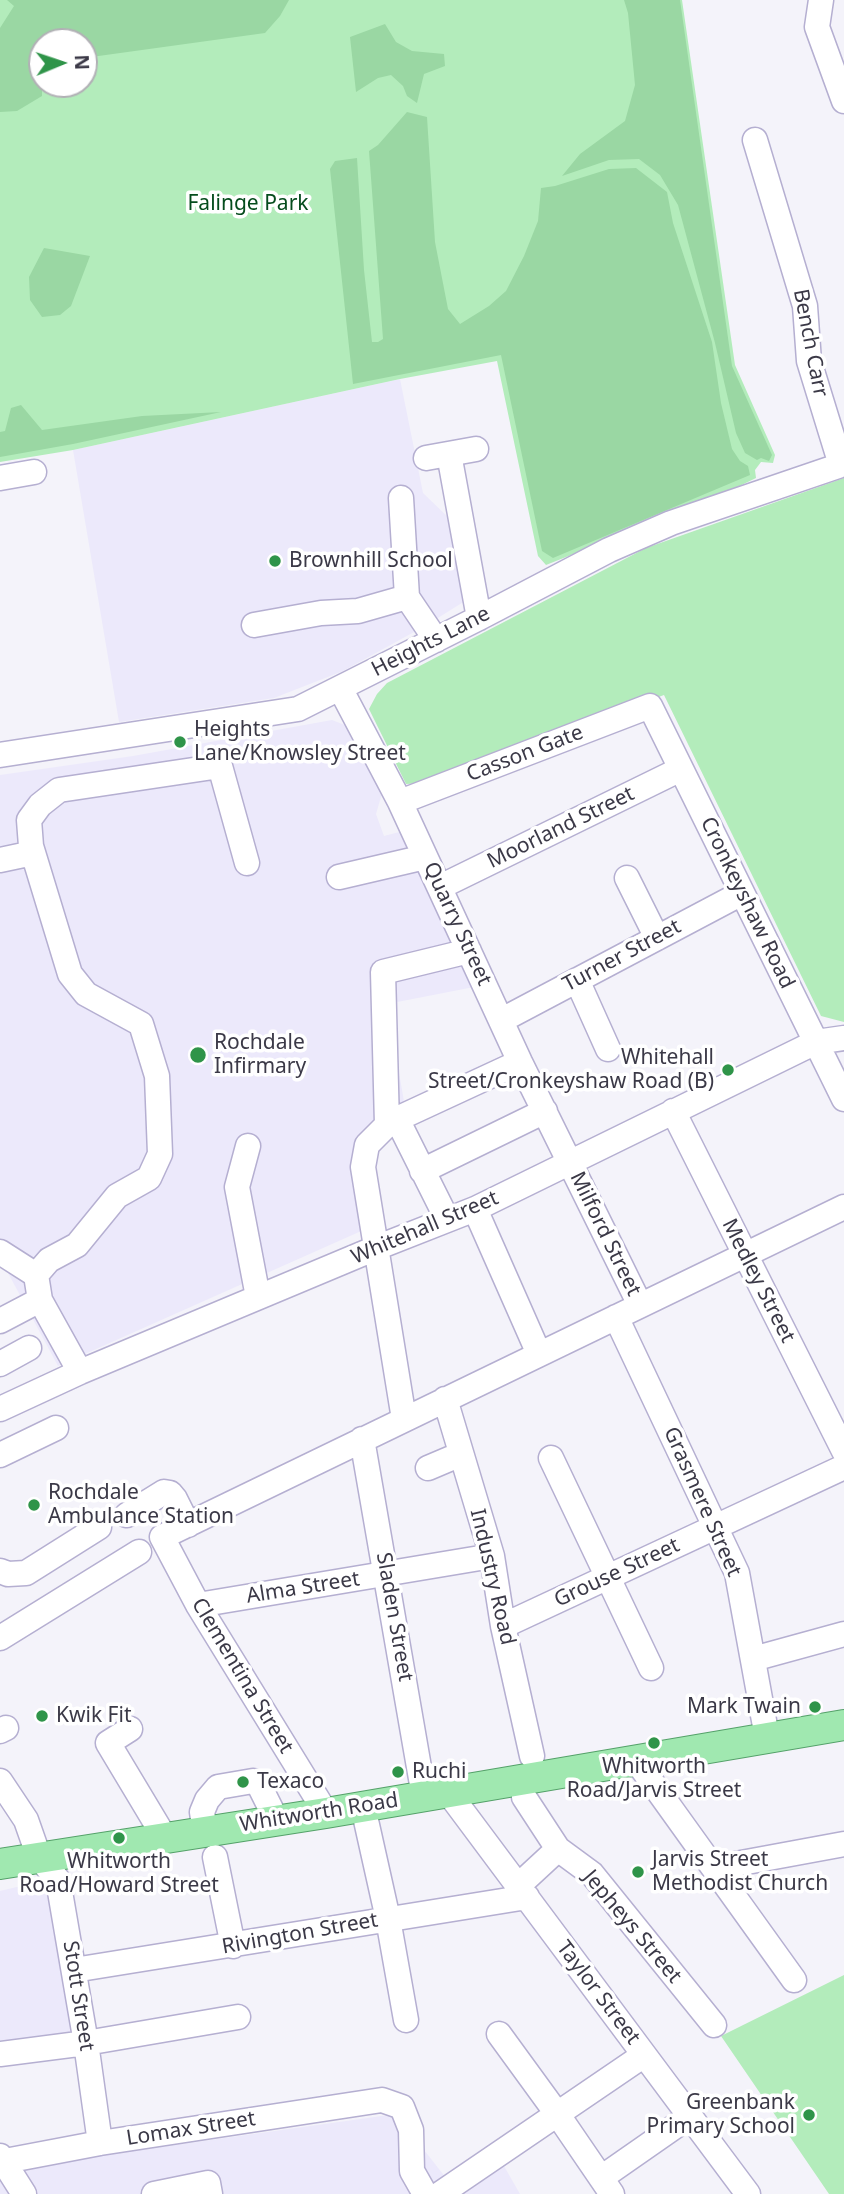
<!DOCTYPE html>
<style>
body{margin:0}
#map{position:relative;width:844px;height:2194px;overflow:hidden;background:#f4f3fa;font-family:"Noto Sans",sans-serif}
canvas{display:block}
.north{position:absolute;left:28px;top:28px;width:70px;height:70px;box-sizing:border-box;background:#fff;border:2px solid #b1b0b5;border-radius:50%;rotate:88deg;font-size:19px;font-weight:700;line-height:28px;text-align:center;color:#3b3947}
.north::after{content:'';display:block;margin:auto;width:24px;height:32px;background:#2f9449;clip-path:polygon(50% 0,100% 100%,50% 72%,0 100%)}
</style>
<div id="map">
<canvas width="844" height="2194"></canvas>
<div class="north">N</div>
</div>
<script>
const ctx = document.querySelector('canvas').getContext('2d');
ctx.lineJoin = 'round';
function fillPath(path, color) { ctx.fillStyle = color; ctx.fill(path, 'evenodd'); }
const shape = rows => new Path2D(rows.map(r => 'M' + r).join(''));
function strokePath(path, color, width, dash) { ctx.strokeStyle = color; ctx.lineWidth = width; ctx.lineCap = dash ? 'butt' : 'round'; ctx.setLineDash(dash || []); ctx.stroke(path); }
function label(font, color, halo, rows, align = 'center') {
  ctx.font = font + ' "Noto Sans",sans-serif'; ctx.lineWidth = 7; ctx.setLineDash([]); ctx.textBaseline = 'middle'; ctx.strokeStyle = halo; ctx.fillStyle = color; for (const [text, x, y, turn = 0] of rows) {
    ctx.save(); ctx.translate(x, y); ctx.rotate((+turn || 0) * Math.PI / 180); ctx.textAlign = isNaN(turn) ? turn : align; if (halo) ctx.strokeText(text, 0, 0); ctx.fillText(text, 0, 0); ctx.restore();
  }
}
fillPath(shape([
 [400,379,423,493,451,520,465,601,425,626,343,671,274,698,119,722,73,450],
 [332,720,355,729,383,790,376,814,384,836,403,831,474,987,387,1004,405,1107,367,1138,377,1224,58,1366,0,1258,0,775,133,756],
 [50,1879,75,2037,0,2063,0,1891],
 [396,2114,446,2178,504,2166,520,2194,0,2194,0,2178,18,2167]
]), '#ece9fb');
fillPath(shape([
 [0,0,682,0,735,365,775,455,773,463,761,462,755,470,756,478,721,495,546,565,538,556,497,361,400,379,73,450,0,462],
 [42,42,84,42,84,84,42,84],
 [844,478,844,1022,821,1016,664,695,425,783,406,784,369,709,377,694,387,683,646,548],
 [844,1975,844,2194,829,2194,721,2036]
]), '#b3ecbb');
fillPath(shape([
 [7,0,289,0,280,16,265,33,84,58,84,42,42,42,42,96,17,111,0,112,0,28,14,6],
 [624,0,680,0,732,366,772,455,769,461,761,458,757,460,745,453,736,433,715,343,678,205,660,175,639,159,609,160,562,176,580,154,625,121,635,85,628,13],
 [385,24,396,42,412,51,444,54,445,66,424,74,417,103,407,96,403,86,391,75,378,78,356,92,350,37],
 [407,112,427,117,435,242,448,309,460,324,489,306,506,291,524,256,538,221,541,188,555,186,609,169,636,168,667,192,673,223,712,342,721,403,732,449,740,461,748,466,750,475,553,558,542,551,501,355,353,384,330,169,335,161,357,158,364,270,372,342,378,342,383,339,369,151,378,145],
 [44,248,90,256,71,306,60,315,42,317,30,300,29,277],
 [21,405,42,430,142,416,221,412,73,444,0,457,0,432,5,431,11,408]
]), '#9ad7a3');
const minor = shape([
 [821,0,817,27,844,101],
 [755,140,805,306,809,361,841,465],
 [449,454,479,618],
 [426,458,476,449],
 [0,478,34,472],
 [401,498,407,597,436,640],
 [254,625,321,613,358,611,407,597],
 [340,688,400,802,520,1062,640,1305],
 [0,755,298,709,479,618,609,550,671,523,844,464],
 [400,802,650,706,844,1099],
 [0,860,33,853],
 [339,877,425,857],
 [627,878,657,938],
 [440,887,681,769],
 [577,980,608,1049],
 [502,1020,742,893],
 [673,1111,844,1451],
 [397,1119,447,1219],
 [387,1125,383,972,469,951],
 [248,1146,237,1187,258,1297],
 [422,1171,545,1111],
 [475,1209,539,1354],
 [0,1252,36,1275],
 [616,1317,737,1573,767,1737],
 [0,1321,40,1300],
 [0,1364,29,1348],
 [80,1372,40,1300,36,1275,49,1260,77,1245,117,1196,149,1178,160,1154,157,1076,141,1024,86,994,70,974,31,846,29,820,40,805,59,790,220,766,247,863],
 [445,1399,492,1556,503,1626,532,1756],
 [0,1409,80,1372,376,1248,475,1209,816,1042,844,1038],
 [404,1419,363,1167,367,1145,387,1125,397,1119,520,1062],
 [362,1439,424,1796],
 [0,1455,56,1428],
 [551,1458,651,1668],
 [428,1468,461,1454],
 [127,1515,164,1492,170,1493,175,1499,188,1525],
 [0,1571,8,1574,26,1573,99,1527],
 [198,1605,492,1556],
 [503,1626,844,1467],
 [0,1638,139,1552],
 [753,1659,844,1634],
 [130,1729,108,1743,165,1838],
 [0,1731,6,1728],
 [636,1760,794,1980],
 [0,1781,26,1820,39,1857,58,1880,86,2043,100,2143],
 [448,1792,748,2194],
 [524,1797,558,1849,592,1874,714,2025],
 [363,1807,388,1919,406,2020],
 [326,1813,198,1605,162,1537,844,1207],
 [205,1832,202,1812,207,1800,218,1787,253,1781,259,1785,277,1821],
 [215,1857,233,1946],
 [714,1868,844,1844],
 [518,1886,558,1849],
 [74,1970,527,1897],
 [499,2034,558,2115,612,2194],
 [0,2054,86,2043,238,2017],
 [0,2156,24,2194],
 [0,2162,100,2143,382,2100,402,2107,411,2130,412,2171,425,2194],
 [601,2178,690,2116],
 [154,2194,208,2183,210,2194],
 [440,2194,644,2055]
]);
const major = shape([
 [0,1864,326,1813,844,1725]
]);
strokePath(minor, '#b5afd1', 27);
strokePath(major, '#54a169', 32);
strokePath(minor, '#fff', 24);
strokePath(major, '#a0e8b0', 30);
for (const [x, y, r, color] of [
 [275,561,7,"#2f9449"],
 [180,742,7,"#2f9449"],
 [198,1055,9,"#2f9449"],
 [728,1070,7,"#2f9449"],
 [34,1505,7,"#2f9449"],
 [815,1707,7,"#2f9449"],
 [42,1716,7,"#2f9449"],
 [654,1743,7,"#2f9449"],
 [398,1772,7,"#2f9449"],
 [243,1782,7,"#2f9449"],
 [119,1838,7,"#2f9449"],
 [638,1872,7,"#2f9449"],
 [809,2115,7,"#2f9449"]
]) { const dot = new Path2D(); dot.arc(x, y, r, 0, 2 * Math.PI); ctx.fillStyle = color; ctx.fill(dot); strokePath(dot, '#fff', 2.5); }
label('21px', '#054c1d', '#fff', [
 ["Falinge Park",248,204]
]);
label('21px', '#3b3947', '#fff', [
 ["Bench Carr",810,343,79],
 ["Heights Lane",431,642,-27],
 ["Casson Gate",525,754,-21],
 ["Moorland Street",561,828,-26],
 ["Cronkeyshaw Road",747,903,64],
 ["Quarry Street",457,924,65],
 ["Turner Street",622,956,-28],
 ["Whitehall Street",425,1228,-23],
 ["Milford Street",605,1234,64],
 ["Medley Street",758,1281,63],
 ["Grasmere Street",702,1502,66],
 ["Grouse Street",617,1573,-25],
 ["Industry Road",492,1577,77],
 ["Alma Street",303,1588,-9],
 ["Sladen Street",394,1617,80],
 ["Clementina Street",242,1676,59],
 ["Whitworth Road",319,1813,-9],
 ["Jepheys Street",632,1927,50],
 ["Rivington Street",300,1934,-10],
 ["Taylor Street",598,1993,53],
 ["Stott Street",78,1996,81],
 ["Lomax Street",191,2129,-9]
]);
label('21px', '#3b3947', '#fff', [
 ["Brownhill School",289,561],
 ["Heights",194,730],
 ["Lane/Knowsley Street",194,754],
 ["Rochdale",214,1043],
 ["Infirmary",214,1067],
 ["Whitehall",714,1058,"right"],
 ["Street/Cronkeyshaw Road (B)",714,1082,"right"],
 ["Rochdale",48,1493],
 ["Ambulance Station",48,1517],
 ["Mark Twain",801,1707,"right"],
 ["Kwik Fit",56,1716],
 ["Whitworth",654,1767,"center"],
 ["Road/Jarvis Street",654,1791,"center"],
 ["Ruchi",412,1772],
 ["Texaco",257,1782],
 ["Jarvis Street",652,1860],
 ["Methodist Church",652,1884],
 ["Whitworth",119,1862,"center"],
 ["Road/Howard Street",119,1886,"center"],
 ["Greenbank",795,2103,"right"],
 ["Primary School",795,2127,"right"]
], 'left');
</script>
